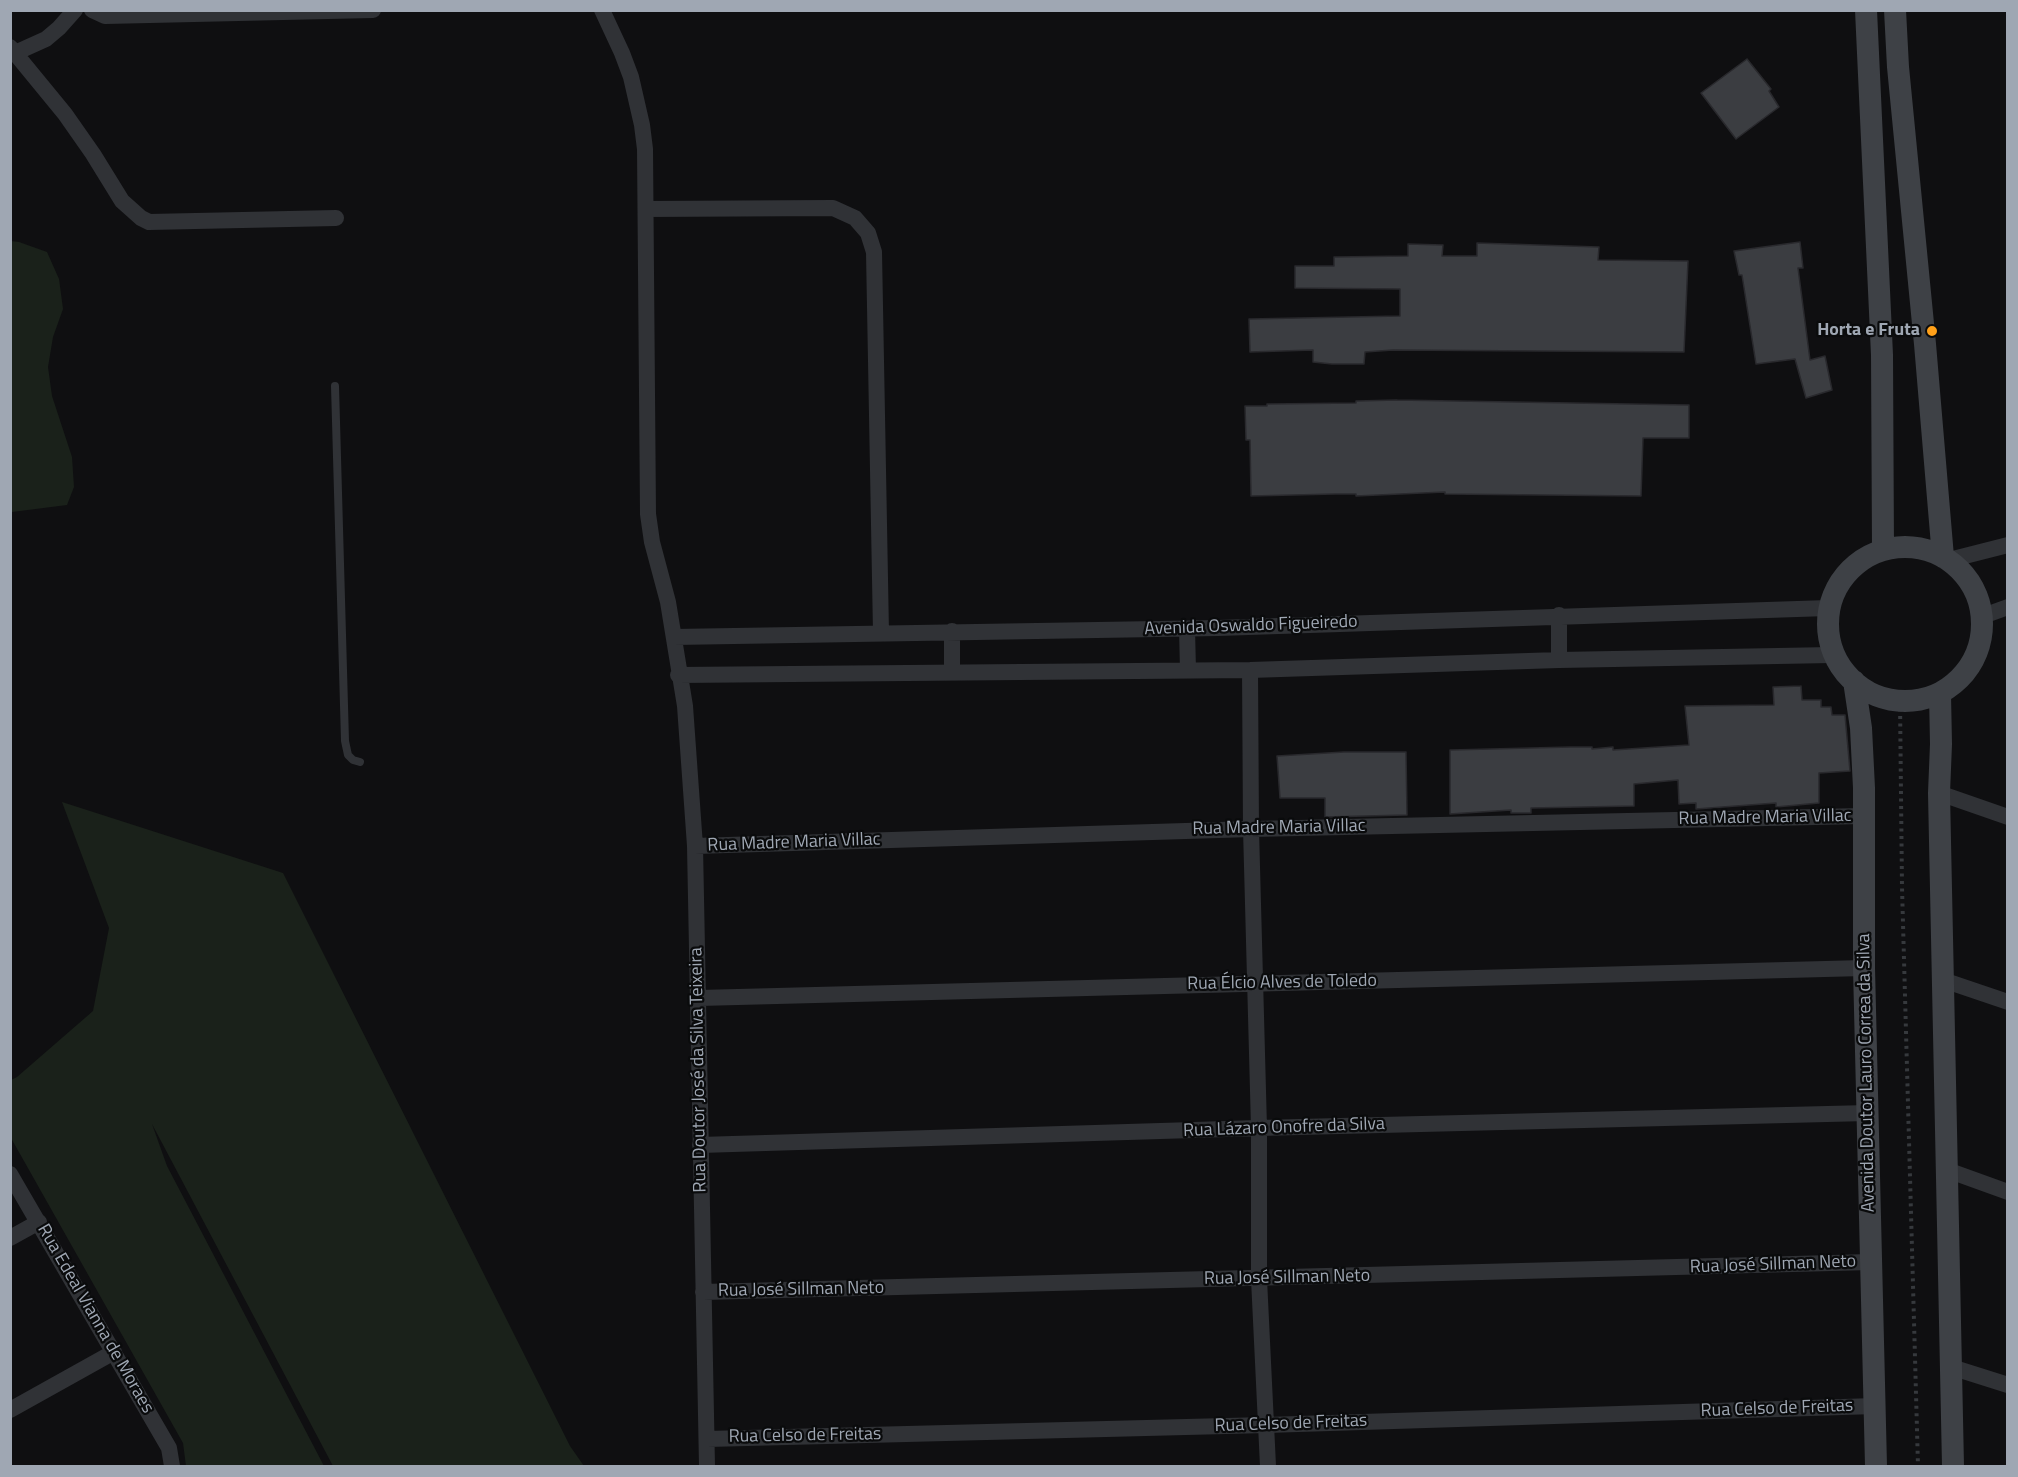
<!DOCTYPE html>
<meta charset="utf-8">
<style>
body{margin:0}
#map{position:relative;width:2018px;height:1477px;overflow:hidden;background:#0f0f11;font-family:"Titillium Web",sans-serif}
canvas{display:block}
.frame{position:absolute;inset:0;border:12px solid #9fa7b3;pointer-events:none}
</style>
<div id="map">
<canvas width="2018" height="1477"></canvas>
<div class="frame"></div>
</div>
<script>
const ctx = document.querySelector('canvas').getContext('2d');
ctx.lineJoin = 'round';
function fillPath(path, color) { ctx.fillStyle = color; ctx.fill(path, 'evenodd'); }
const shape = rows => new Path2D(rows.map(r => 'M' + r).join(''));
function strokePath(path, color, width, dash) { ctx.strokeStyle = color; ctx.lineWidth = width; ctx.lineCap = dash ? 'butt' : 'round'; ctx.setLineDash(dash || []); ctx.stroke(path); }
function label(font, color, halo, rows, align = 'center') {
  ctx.font = font + ' "Titillium Web",sans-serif'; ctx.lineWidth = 4.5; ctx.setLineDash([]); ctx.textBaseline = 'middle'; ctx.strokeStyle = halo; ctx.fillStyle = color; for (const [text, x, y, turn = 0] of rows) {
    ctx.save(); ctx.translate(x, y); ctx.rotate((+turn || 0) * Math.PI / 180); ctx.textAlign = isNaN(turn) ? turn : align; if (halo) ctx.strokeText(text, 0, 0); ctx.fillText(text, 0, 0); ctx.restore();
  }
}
fillPath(shape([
 [11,241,19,242,47,252,59,279,63,309,53,337,48,367,52,396,72,457,74,487,67,505,12,512,10,512],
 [62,802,283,873,570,1446,584,1466,333,1466,152,1124,167,1166,324,1466,186,1466,183,1443,11,1138,11,1080,17,1077,93,1011,109,928]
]), '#1a211a');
const building = shape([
 [1747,59,1771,89,1769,91,1779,107,1736,139,1701,93,1747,59],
 [1800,242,1803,268,1798,268,1810,360,1825,356,1832,390,1806,398,1795,359,1756,364,1742,275,1739,275,1734,251,1800,242],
 [1477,243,1599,247,1598,260,1688,261,1684,352,1393,350,1365,352,1364,364,1332,364,1313,362,1313,350,1250,352,1249,319,1400,316,1400,289,1295,288,1295,266,1334,266,1334,257,1408,256,1408,244,1443,245,1442,256,1477,256,1477,243],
 [1397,400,1689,405,1689,438,1643,438,1641,496,1445,494,1445,492,1356,496,1356,494,1335,494,1251,496,1250,440,1246,440,1245,406,1267,406,1267,404,1356,403,1356,401,1397,400],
 [1801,686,1802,700,1821,700,1821,707,1831,707,1832,715,1845,715,1850,771,1819,773,1819,803,1776,807,1776,803,1696,809,1696,803,1679,804,1678,780,1634,784,1634,806,1531,808,1531,813,1511,813,1511,810,1450,814,1450,750,1571,747,1592,747,1592,749,1613,747,1613,750,1689,745,1685,706,1774,705,1773,687,1801,686],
 [1344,752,1406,752,1407,815,1325,817,1325,798,1280,798,1277,756,1344,752]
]);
fillPath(building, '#3b3d41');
strokePath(building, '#29292d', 1.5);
strokePath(shape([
 [1900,701,1902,887,1918,1466]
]), '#36393d', 4, [3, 4.5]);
strokePath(shape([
 [335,386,345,741,348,755,353,760,360,762]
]), '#303236', 8);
strokePath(shape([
 [92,10,105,16,373,10],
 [602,10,622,53,631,77,642,125,645,149,648,514,652,542,668,602,685,706,695,846,707,1466],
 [10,47,65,114,93,154,122,201,141,218,149,222,336,218],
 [15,53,46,39,59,28,75,10],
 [646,209,833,208,855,218,868,233,874,252,881,633],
 [1949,560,2008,545],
 [1983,616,2008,607],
 [1187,629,1188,670],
 [952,631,952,671],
 [674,637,1218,628,1828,608],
 [1559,660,1559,615],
 [1250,670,1251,829,1259,1128,1259,1279,1268,1466],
 [678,675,1250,670,1559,660,1832,655],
 [1939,793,2008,817],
 [695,846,1251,829,1863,816],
 [1943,980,2008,1002],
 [699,998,1864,968],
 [700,1145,1259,1128,1868,1113],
 [1947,1170,2008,1192],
 [10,1174,169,1448,172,1466],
 [10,1238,39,1222],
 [703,1292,1871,1262],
 [1951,1367,2008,1385],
 [10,1410,114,1352],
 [707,1439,1266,1425,1875,1406]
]), '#303236', 16);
strokePath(shape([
 [1866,10,1882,355,1883,550],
 [1895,10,1898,67,1925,344,1943,557],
 '1828 624a77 77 0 1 1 154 0a77 77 0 1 1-154 0Z',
 [1854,681,1861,728,1864,788,1864,968,1876,1466],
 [1940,694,1941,744,1939,793,1953,1466]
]), '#3e4146', 22);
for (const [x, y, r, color] of [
 [1932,331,6,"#ffa019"]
]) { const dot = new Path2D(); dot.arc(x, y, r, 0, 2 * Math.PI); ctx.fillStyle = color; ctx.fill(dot); strokePath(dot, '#0a0b0c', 2); }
label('bold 18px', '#9fa7b3', '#0a0b0c', [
 ["Horta e Fruta",1920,331]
], 'right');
label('18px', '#9fa7b3', '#0a0b0c', [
 ["Avenida Oswaldo Figueiredo",1251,626,-2],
 ["Rua Madre Maria Villac",1765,818,-1],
 ["Rua Madre Maria Villac",1279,828,-1],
 ["Rua Madre Maria Villac",794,843,-2],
 ["Rua Élcio Alves de Toledo",1282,983,-1],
 ["Rua Doutor José da Silva Teixeira",699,1070,-91],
 ["Avenida Doutor Lauro Correa da Silva",1867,1073,-91],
 ["Rua Lázaro Onofre da Silva",1284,1128,-2],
 ["Rua José Sillman Neto",1773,1265,-2],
 ["Rua José Sillman Neto",1287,1278,-1],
 ["Rua José Sillman Neto",801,1290,-1],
 ["Rua Edeal Vianna de Moraes",95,1319,60],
 ["Rua Celso de Freitas",1777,1409,-2],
 ["Rua Celso de Freitas",1291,1424,-2],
 ["Rua Celso de Freitas",805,1436,-1]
]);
</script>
